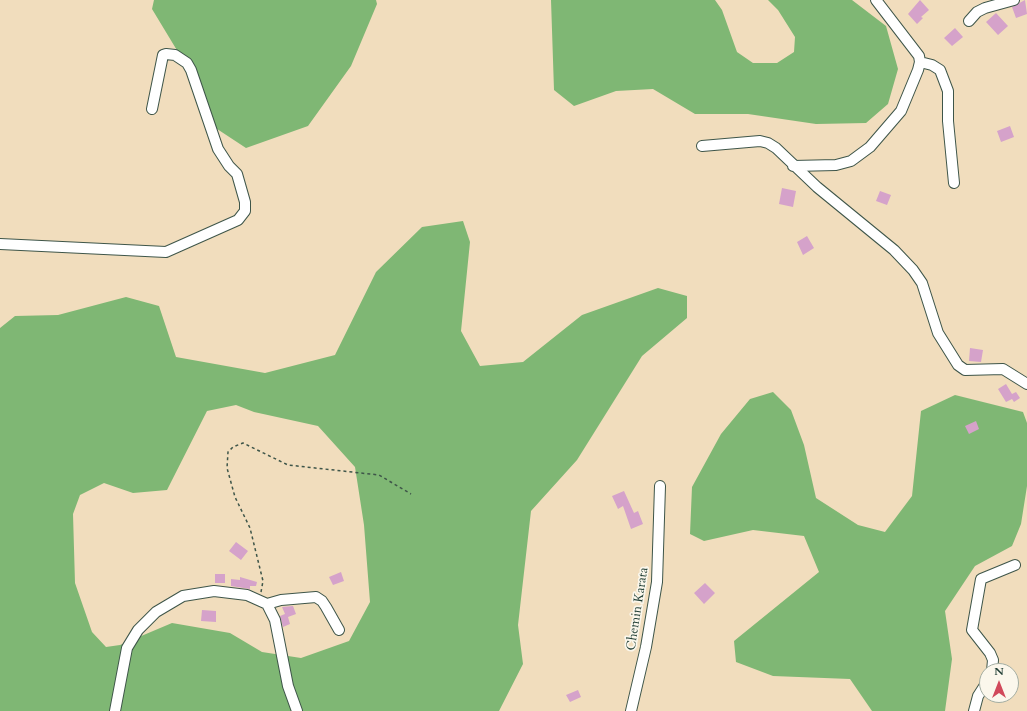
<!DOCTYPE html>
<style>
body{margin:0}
#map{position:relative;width:1027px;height:711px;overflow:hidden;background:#f1ddbd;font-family:Cardo,serif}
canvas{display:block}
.north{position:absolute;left:979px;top:663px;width:40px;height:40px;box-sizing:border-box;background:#fbf7ec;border:1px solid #a3ada2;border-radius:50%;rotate:0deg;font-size:11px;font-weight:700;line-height:16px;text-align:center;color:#1f3d34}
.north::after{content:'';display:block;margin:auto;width:14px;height:18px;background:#d1495b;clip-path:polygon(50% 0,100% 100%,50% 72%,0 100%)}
</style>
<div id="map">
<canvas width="1027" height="711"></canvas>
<div class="north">N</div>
</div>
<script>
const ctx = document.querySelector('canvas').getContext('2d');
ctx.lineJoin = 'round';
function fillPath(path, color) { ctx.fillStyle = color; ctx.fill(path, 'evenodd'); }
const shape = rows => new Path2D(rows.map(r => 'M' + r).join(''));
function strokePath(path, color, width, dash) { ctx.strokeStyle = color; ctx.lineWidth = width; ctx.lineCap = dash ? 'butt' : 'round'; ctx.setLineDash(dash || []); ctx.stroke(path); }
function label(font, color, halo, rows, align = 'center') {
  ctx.font = font + ' Cardo,serif'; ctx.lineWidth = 3.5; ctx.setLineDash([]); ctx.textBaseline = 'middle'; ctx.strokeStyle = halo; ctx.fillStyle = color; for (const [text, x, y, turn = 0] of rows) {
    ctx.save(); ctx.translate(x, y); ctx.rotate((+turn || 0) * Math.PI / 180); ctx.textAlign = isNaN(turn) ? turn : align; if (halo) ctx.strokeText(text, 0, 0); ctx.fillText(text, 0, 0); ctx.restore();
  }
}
fillPath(shape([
 [154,0,376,0,377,4,351,66,308,126,246,148,208,123,178,52,152,9],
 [551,0,715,0,722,10,737,52,753,63,777,63,794,52,795,37,778,10,768,0,852,0,886,26,898,69,888,104,866,123,816,124,748,114,695,114,653,89,616,91,574,106,554,90],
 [463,221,470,242,461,331,480,366,523,362,582,315,658,288,687,296,687,318,642,356,577,460,531,511,518,625,523,664,499,711,0,711,0,328,15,316,58,315,126,297,159,306,176,357,265,373,335,355,376,272,422,227],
 [236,405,254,412,318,426,355,467,364,525,370,602,349,641,301,658,262,652,230,633,172,623,120,645,106,647,92,632,75,583,73,514,80,495,104,483,133,493,167,490,207,411],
 [773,392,791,410,804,445,816,498,858,525,885,532,912,496,921,411,955,395,1023,412,1027,423,1027,486,1021,524,1012,546,975,566,945,611,952,659,945,711,872,711,850,679,773,676,736,662,734,641,819,572,804,536,753,530,704,541,690,534,692,487,721,434,750,399]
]), '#7fb774');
fillPath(shape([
 [920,0,929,10,921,17,923,18,917,24,908,14],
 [1025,0,1027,14,1016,18,1012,7],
 [996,13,1008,26,998,35,986,22],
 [955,28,963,37,952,46,944,38],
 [1010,126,1014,137,1001,142,997,131],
 [782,188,796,191,793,207,779,204],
 [880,191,891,195,887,205,876,201],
 [807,236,814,248,803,255,797,242],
 [970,348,983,350,981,362,969,361],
 [1006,384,1012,394,1016,392,1020,398,1014,402,1012,399,1006,402,998,389],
 [976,421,979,429,969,434,965,426],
 [624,491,634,513,638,511,643,524,631,529,623,506,618,509,612,496],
 [236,542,248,551,241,560,229,551],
 [341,572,344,581,333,585,329,577],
 [215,574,225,574,225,583,215,583],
 [240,577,257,582,256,586,250,586,250,589,231,586,231,579,240,580],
 [705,583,715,593,704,604,694,593],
 [293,606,296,614,288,617,290,624,283,627,280,616,285,614,282,607],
 [202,610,216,611,216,622,201,621],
 [578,690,581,697,570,702,566,695]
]), '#d5a2ca');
const street = shape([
 [969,21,977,12,985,8,1014,0],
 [920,62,932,65,940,70,948,91,948,121,954,183],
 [702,146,760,141,768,143,776,148,817,187,894,250,913,270,922,283,938,333,958,365,965,370,1003,369,1027,384],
 [793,166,836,165,851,161,870,147,901,111,918,70,920,62,919,56,876,0],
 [0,244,166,252,238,220,245,211,245,202,237,174,229,166,218,149,191,70,187,63,175,55,166,54,163,55,152,109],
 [267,604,281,600,316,597,322,601,326,607,339,630],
 [992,671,993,660,990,653,972,630,981,579,1015,565],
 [115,711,127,648,138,630,156,612,183,596,214,591,247,595,267,604,275,620,288,686,297,711],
 [631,711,646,647,657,582,660,486],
 [974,711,978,696,987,682]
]);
strokePath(street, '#3e5549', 12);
strokePath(shape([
 [261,592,263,581,250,528,235,497,227,468,228,452,233,447,243,443,288,465,379,475,411,494]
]), '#3e5549', 1.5, [3, 3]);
strokePath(street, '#fff', 10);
label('13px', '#1f3d34', '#fbf7ec', [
 ["Chemin Karata",638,609,-81]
]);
</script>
